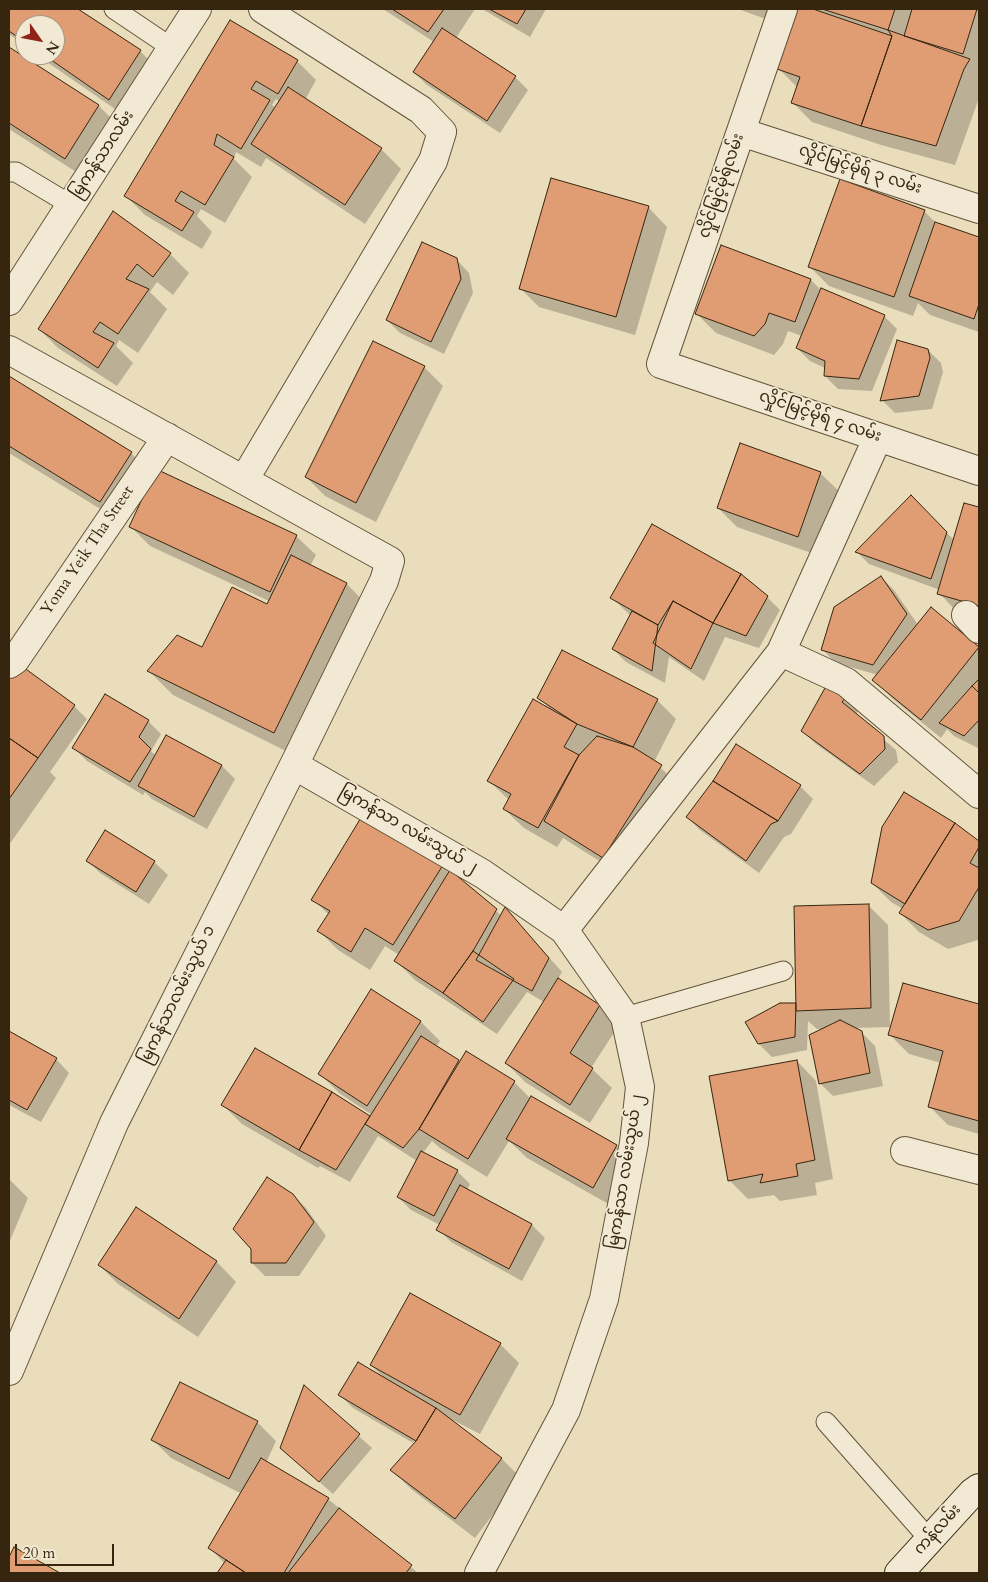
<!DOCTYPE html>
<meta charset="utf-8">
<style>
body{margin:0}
#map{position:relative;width:988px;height:1582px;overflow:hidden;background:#eaddbc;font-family:Cardo,serif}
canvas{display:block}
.frame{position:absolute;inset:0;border:10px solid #36250f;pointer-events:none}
.north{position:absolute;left:15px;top:15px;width:50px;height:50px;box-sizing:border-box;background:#f1e9d3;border:1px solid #a69b85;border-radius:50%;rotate:123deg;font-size:14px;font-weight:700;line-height:20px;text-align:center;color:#36250f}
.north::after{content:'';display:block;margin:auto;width:18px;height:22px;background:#8f2418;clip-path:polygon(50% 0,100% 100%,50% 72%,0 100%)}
.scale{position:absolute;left:15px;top:1544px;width:99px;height:22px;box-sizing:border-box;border:2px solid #36250f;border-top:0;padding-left:6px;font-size:15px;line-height:18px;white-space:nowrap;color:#36250f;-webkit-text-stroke:4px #f1e9d3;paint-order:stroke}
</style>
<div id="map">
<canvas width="988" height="1582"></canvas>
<div class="frame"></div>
<div class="north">N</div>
<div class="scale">20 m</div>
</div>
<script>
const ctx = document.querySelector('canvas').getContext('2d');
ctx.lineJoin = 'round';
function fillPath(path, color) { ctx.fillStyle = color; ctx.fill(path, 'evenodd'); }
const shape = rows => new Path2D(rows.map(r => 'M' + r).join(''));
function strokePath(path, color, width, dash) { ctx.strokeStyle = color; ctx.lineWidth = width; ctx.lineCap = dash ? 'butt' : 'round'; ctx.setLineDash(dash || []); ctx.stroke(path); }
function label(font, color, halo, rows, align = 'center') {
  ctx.font = font + ' Cardo,"Noto Sans Myanmar",serif'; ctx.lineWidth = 4; ctx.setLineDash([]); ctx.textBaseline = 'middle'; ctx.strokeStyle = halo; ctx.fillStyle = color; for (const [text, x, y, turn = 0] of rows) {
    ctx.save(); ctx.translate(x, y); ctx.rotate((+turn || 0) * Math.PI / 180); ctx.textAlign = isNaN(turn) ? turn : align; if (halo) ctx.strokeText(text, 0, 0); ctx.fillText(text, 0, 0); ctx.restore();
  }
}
fillPath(shape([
 [9,9,76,9,140,51,159,70,128,118,37,55,55,55,55,25,25,25,25,46,9,34],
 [383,9,475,9,456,38,515,77,528,90,500,133,427,85,414,72,434,42],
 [482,9,546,9,530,37],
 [738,9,770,9,766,19],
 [799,9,809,9,821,13,817,9,979,9,979,98,955,165,881,145,812,122,793,103,798,88,779,69],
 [230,22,297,61,316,80,305,100,381,149,401,169,365,224,266,158,261,167,236,152,234,159,252,177,225,223,201,209,197,216,212,232,202,249,145,215,126,196],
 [276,99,280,102,276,108,272,105],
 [9,48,99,106,118,125,84,177,9,129],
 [648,207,667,227,635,335,539,307,520,288],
 [924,211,937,224,979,239,979,332,930,315,918,303,913,316,829,286,810,267],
 [113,213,170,254,189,273,173,295,157,282,150,292,167,309,138,353,119,340,116,346,133,363,117,386,58,348,39,329],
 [456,259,469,273,473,293,444,354,400,333,387,320],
 [811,280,821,290,884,316,897,329,872,391,838,389,825,376,825,368,810,361,797,348,802,336,788,331,783,344,774,355,716,333,697,314],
 [928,350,941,363,943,372,932,409,895,413,882,400],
 [424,367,443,386,376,522,325,496,306,477],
 [9,378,131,453,150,472,120,521,9,453],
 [820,473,840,492,817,555,737,527,718,508],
 [911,497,954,540,965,504,979,508,979,619,958,613,939,593,940,590,869,564,857,552],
 [131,527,296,536,316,555,310,566,347,584,371,609,298,757,173,695,149,671,202,649,267,606,269,601,150,546],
 [881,577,894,590,918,625,979,648,978,748,954,736,947,729,941,738,893,699,874,680,878,675,836,663,823,650],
 [767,597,780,610,759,648,725,637,704,681,669,657,665,683,626,662,613,649,631,616,612,598],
 [19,666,74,706,87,719,50,772,56,778,9,845,9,681],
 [848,695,861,708,855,715,896,750,898,762,874,786,816,744,803,731],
 [539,697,657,700,676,719,654,762,680,785,623,876,563,838,557,847,524,828,504,809,509,800,488,780,549,708],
 [148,721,161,734,151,751,156,756,167,736,222,766,235,779,207,829,152,799,145,792,143,795,87,761,74,748],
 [800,786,813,799,791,834,784,837,759,873,700,830,687,817],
 [904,793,979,842,978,940,948,949,919,932,900,913,903,909,891,902,872,883],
 [105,831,154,862,168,875,149,904,100,873,87,860],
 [442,866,502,916,506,909,562,972,558,979,600,1006,619,1025,591,1068,612,1088,590,1123,525,1082,506,1063,544,1002,527,992,497,1034,415,980,396,961,399,955,385,946,370,970,338,950,319,931,329,915,313,899],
 [868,905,888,925,890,1027,854,1028,861,1032,875,1046,883,1086,833,1096,820,1083,823,1029,817,1029,808,1021,807,1050,772,1057,759,1044,795,1005],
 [904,984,979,1006,979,1134,948,1125,929,1106,941,1063,909,1054,890,1035],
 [372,991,421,1022,440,1041,436,1047,460,1063,514,1082,531,1099,617,1146,636,1166,612,1206,527,1158,509,1141,487,1177,440,1148,432,1141,423,1153,457,1171,470,1184,467,1190,532,1225,545,1238,522,1281,451,1242,438,1229,440,1225,411,1210,398,1197,417,1161,378,1136,350,1182,320,1166,318,1168,242,1124,223,1105,331,1093,370,1118,372,1115,339,1093,319,1073],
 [9,1033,56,1059,69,1073,41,1122,9,1105],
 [797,1061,816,1081,833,1179,815,1183,817,1195,780,1201,774,1195,748,1199,729,1180],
 [9,1179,28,1198,9,1243],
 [293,1195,306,1208,326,1236,299,1276,265,1276,252,1263],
 [137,1209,217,1262,236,1282,198,1337,118,1284,99,1265],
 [500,1344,519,1363,480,1434,443,1415,502,1459,521,1478,475,1538,411,1489,392,1470,413,1446,432,1411,413,1443,353,1408,340,1395,384,1378,371,1365],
 [304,1387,372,1448,333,1494,281,1448],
 [257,1422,276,1441,266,1463,328,1499,418,1573,219,1573,225,1564,210,1548,242,1494,171,1458,152,1439],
 [15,1549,57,1573,9,1573,9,1559]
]), '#0003');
const building = shape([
 [9,9,78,9,141,50,109,100,44,55,55,55,55,25,25,25,25,42,9,31,9,9],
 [392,9,444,9,428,32,392,9],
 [489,9,526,9,517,24,489,9],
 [798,9,813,9,892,36,861,126,791,103,800,77,777,69,798,9],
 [822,9,895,9,888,30,822,9],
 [912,9,977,9,963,54,904,36,912,9],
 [230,20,298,60,278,94,256,81,251,89,270,100,241,149,217,134,214,145,234,157,205,205,181,191,175,201,194,212,182,231,124,196,230,20],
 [442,28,516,76,487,121,413,72,442,28],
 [888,30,970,59,964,69,936,146,861,126,892,36,888,30],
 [9,47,99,105,65,159,9,123,9,47],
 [288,87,382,148,345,205,251,144,288,87],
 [551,178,649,206,616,317,519,289,551,178],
 [840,179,925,210,894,297,808,267,840,179],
 [113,211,171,253,153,277,137,264,126,279,149,289,118,334,100,322,93,332,114,343,98,368,38,329,113,211],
 [935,222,979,237,979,304,974,319,909,296,935,222],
 [422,242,457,258,461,279,431,342,386,320,422,242],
 [721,245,811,279,795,322,769,313,765,324,754,336,695,314,721,245],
 [821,288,885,315,859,379,824,376,825,361,796,348,821,288],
 [897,340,928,349,930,358,919,396,880,401,897,340],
 [373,341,425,366,356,503,305,477,373,341],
 [9,376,132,452,100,502,9,446,9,376],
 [740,443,821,472,798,537,717,508,740,443],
 [156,469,297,535,270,592,129,527,156,469],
 [911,495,947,532,931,579,855,552,911,495],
 [964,503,979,507,979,606,937,594,964,503],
 [652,524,741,574,713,623,673,601,658,625,610,598,652,524],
 [291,555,347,583,274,733,147,671,177,635,202,647,232,587,267,604,291,555],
 [741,574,768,596,746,636,713,623,741,574],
 [881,576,907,614,873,665,821,650,834,607,881,576],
 [673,601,713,623,691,669,653,643,673,601],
 [931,607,979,647,921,720,872,680,931,607],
 [632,611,658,625,652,671,612,649,632,611],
 [562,650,658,699,633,747,577,724,537,698,562,650],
 [19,664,75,705,38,758,9,738,9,678,19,664],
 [979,679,979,693,972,686,979,679],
 [972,686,979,693,979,720,964,736,939,723,972,686],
 [825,688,849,694,842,702,884,736,885,749,860,774,801,731,825,688],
 [105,694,149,720,139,737,151,749,130,782,72,748,105,694],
 [533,699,577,724,564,747,579,755,538,828,503,809,511,794,487,781,533,699],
 [166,735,222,765,194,817,138,786,166,735],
 [597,736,633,747,662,765,603,858,544,821,579,755,597,736],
 [9,738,38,758,9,799,9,738],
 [736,744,801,785,778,821,713,781,736,744],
 [713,781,778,821,771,824,746,861,686,817,713,781],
 [904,792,955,823,905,904,871,883,882,827,904,792],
 [362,816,443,865,393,945,365,928,351,952,317,931,330,911,311,900,362,816],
 [955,823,979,841,979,847,970,863,979,868,979,887,959,921,928,930,899,913,955,823],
 [105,830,155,861,136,892,86,861,105,830],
 [450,870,497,909,473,951,443,993,394,961,450,870],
 [869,904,871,1008,796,1011,794,906,869,904],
 [505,907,549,958,532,991,476,960,505,907],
 [473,951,514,979,483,1022,443,993,473,951],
 [558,978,600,1005,570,1053,593,1068,570,1105,505,1063,558,978],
 [903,983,979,1004,979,1121,928,1107,943,1051,888,1035,903,983],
 [371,989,421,1021,367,1106,318,1074,371,989],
 [780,1003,796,1003,795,1037,758,1044,745,1022,780,1003],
 [840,1020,862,1031,870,1073,819,1084,809,1035,840,1020],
 [9,1031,57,1058,27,1110,9,1100,9,1031],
 [421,1036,459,1060,419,1129,403,1148,365,1124,421,1036],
 [255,1048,332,1092,299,1150,221,1105,255,1048],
 [466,1051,515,1081,468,1159,419,1129,466,1051],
 [797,1060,815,1160,796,1164,798,1176,760,1183,763,1174,728,1181,709,1076,797,1060],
 [332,1092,370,1116,336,1170,299,1150,332,1092],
 [531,1096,617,1145,593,1188,506,1139,531,1096],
 [421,1151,458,1170,434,1216,397,1197,421,1151],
 [267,1177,293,1194,314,1222,286,1263,251,1263,251,1249,233,1229,267,1177],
 [460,1185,532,1224,509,1269,436,1230,460,1185],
 [136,1207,217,1261,179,1319,98,1265,136,1207],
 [410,1293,501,1343,460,1415,370,1365,410,1293],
 [358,1362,436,1408,416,1441,338,1395,358,1362],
 [180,1382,258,1421,229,1479,151,1440,180,1382],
 [304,1385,360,1434,319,1482,280,1448,304,1385],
 [436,1408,502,1458,455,1519,390,1470,416,1441,436,1408],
 [261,1458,329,1498,284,1573,246,1573,208,1548,261,1458],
 [339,1508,412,1565,406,1573,288,1573,339,1508],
 [14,1547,60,1573,9,1573,9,1557,14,1547],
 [226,1560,246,1573,217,1573,226,1560]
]);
fillPath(building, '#e09c72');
strokePath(building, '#36250f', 1);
const lane = shape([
 [114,9,172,48],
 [9,172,16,172,71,205],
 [625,1017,783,971],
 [826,1422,929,1539]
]);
const street = shape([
 [783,9,661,364,979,471],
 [741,132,979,209],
 [9,301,197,9],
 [9,350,390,561,384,581,294,765,114,1123,9,1371],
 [244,480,433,161,442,132,421,110,263,9],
 [966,615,979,629],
 [781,652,846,682,979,794],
 [9,664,15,660,167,437],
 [294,765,483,874,564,930,625,1017,640,1087,634,1143,604,1299,566,1410,479,1573],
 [564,930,781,652,878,437],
 [905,1151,979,1170]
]);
const secondary = shape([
 [899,1573,972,1493,979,1488]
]);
strokePath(lane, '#63533a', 21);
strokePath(street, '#63533a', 30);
strokePath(secondary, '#36250f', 30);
strokePath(lane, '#f1e9d3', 19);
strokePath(street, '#f1e9d3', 28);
strokePath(secondary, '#f1e9d3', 28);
label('16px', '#36250f', '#f1e9d3', [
 ["မြကန်သာလမ်း",103,155,-57],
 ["လှိုင်မြင့်မိုရ် ၃ လမ်း",860,170,18],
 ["လှိုင်မြင့်မိုရ်လမ်း",722,186,-71],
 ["လှိုင်မြင့်မိုရ် ၄ လမ်း",820,417,19],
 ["Yoma Yeik Tha Street",88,551,-56],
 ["မြကန်သာ လမ်းသွယ် ၂",408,830,30],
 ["မြကန်သာလမ်းသွယ် ၁",178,995,-64],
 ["မြကန်သာ လမ်းသွယ် ၂",626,1172,-81],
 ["ကန်လမ်း",938,1530,-48]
]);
</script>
